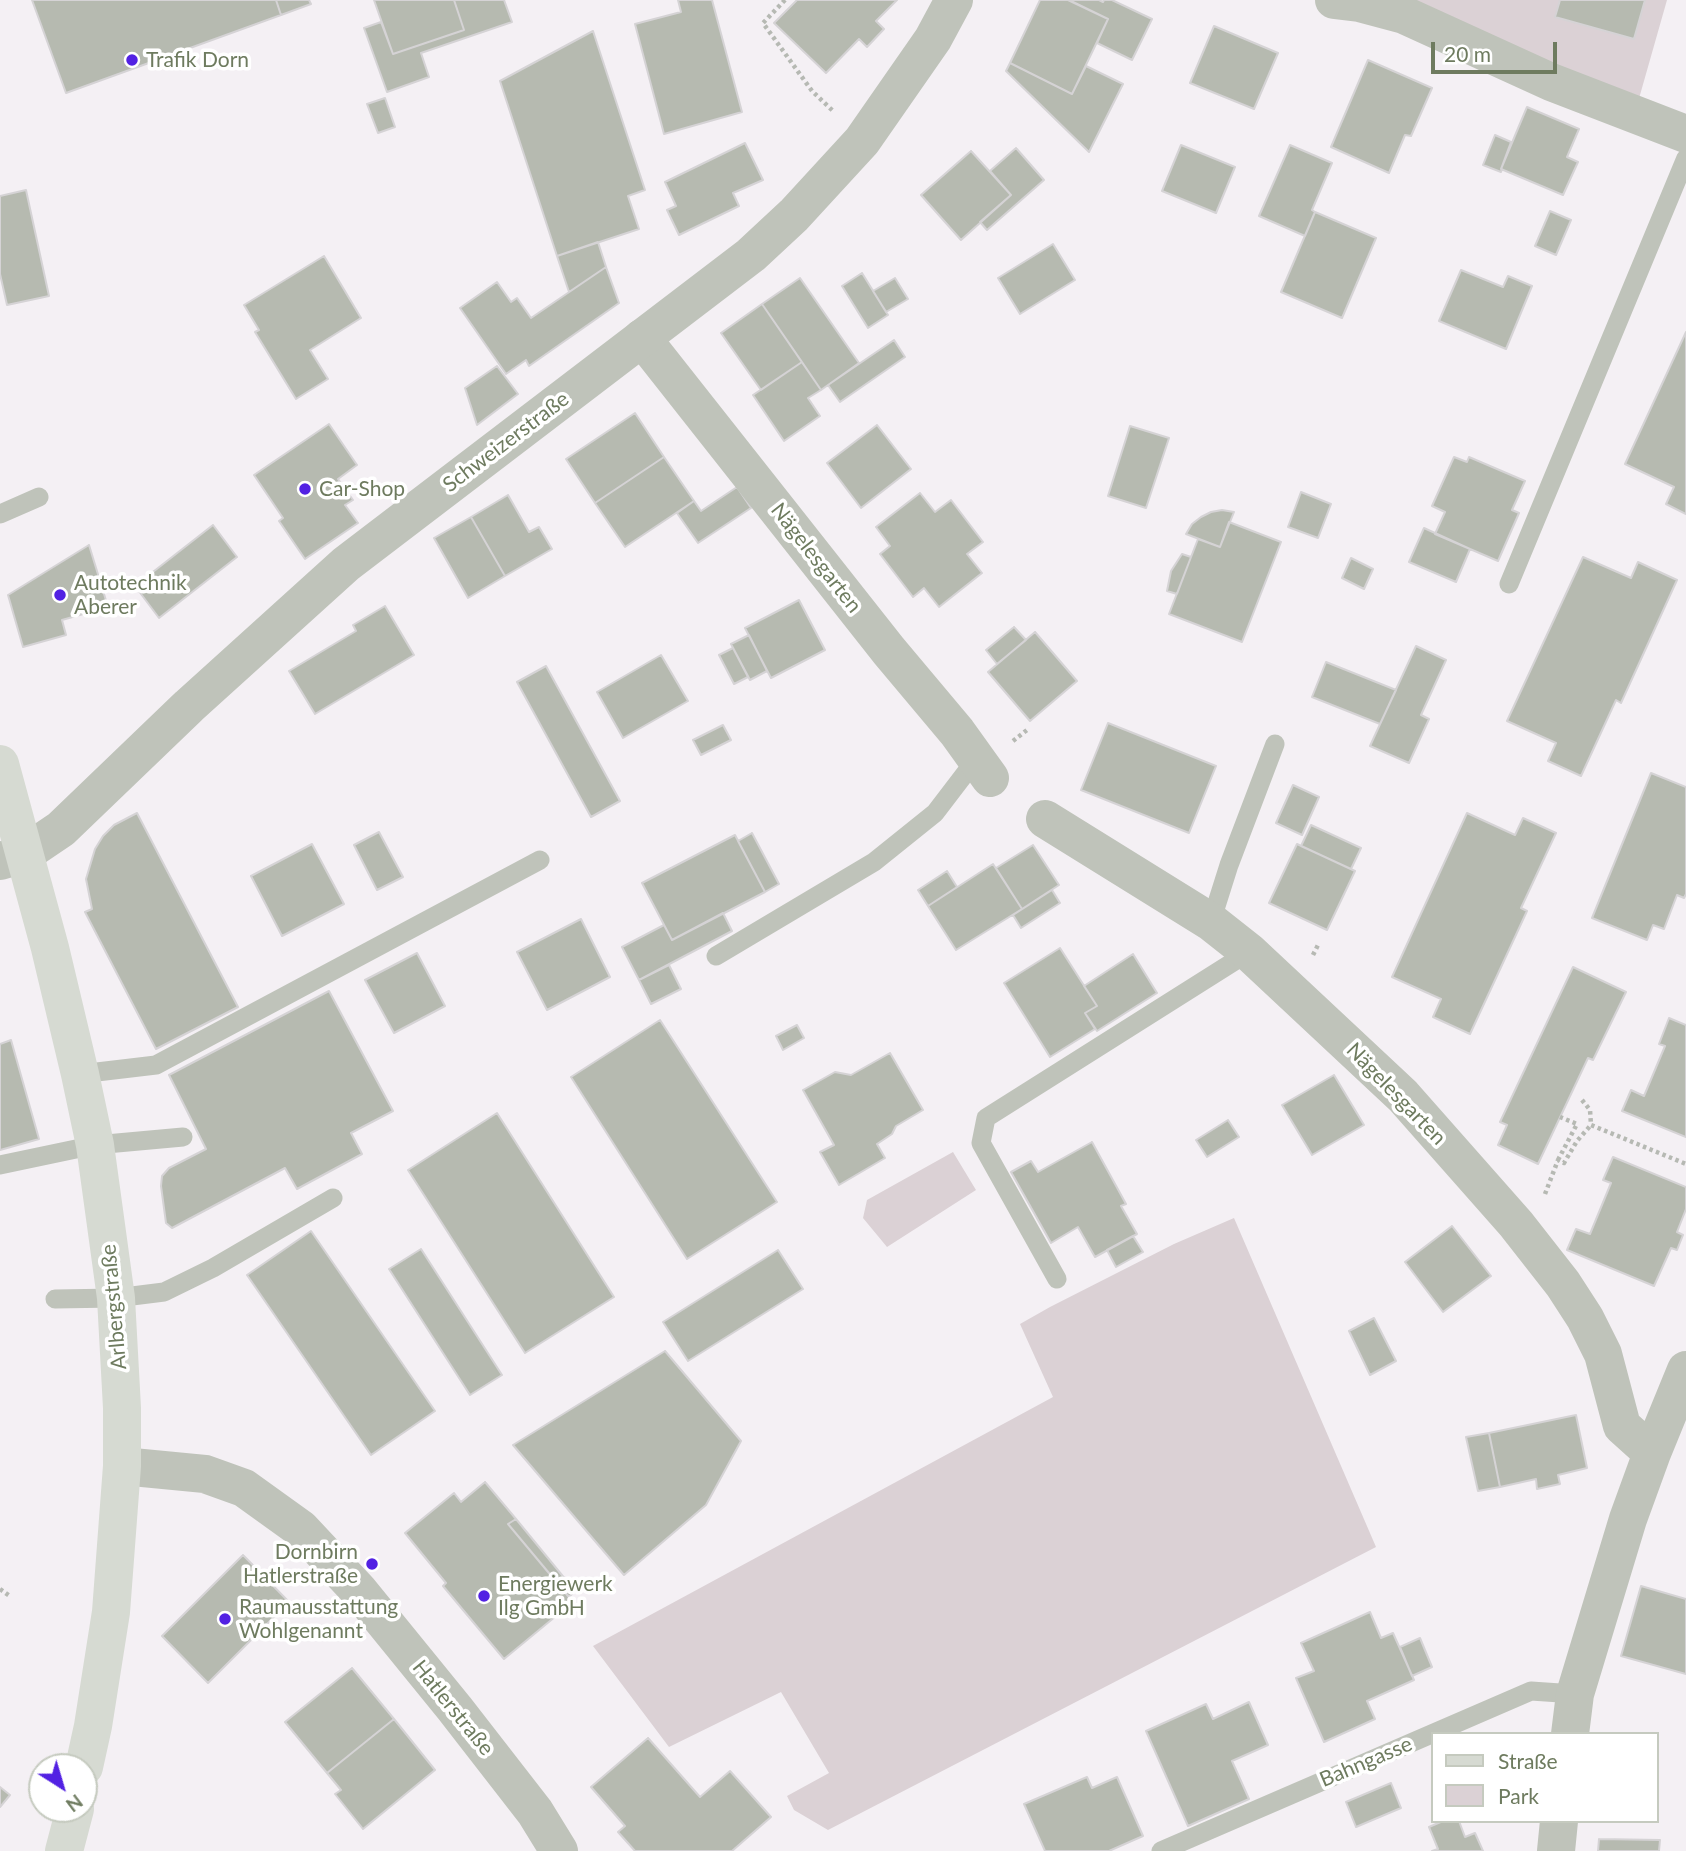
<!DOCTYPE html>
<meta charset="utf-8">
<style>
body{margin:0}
#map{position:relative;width:1686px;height:1851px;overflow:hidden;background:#f4f0f4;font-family:Lato,sans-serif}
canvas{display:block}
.legend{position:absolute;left:1431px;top:1732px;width:228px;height:91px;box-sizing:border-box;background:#fff;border:2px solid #c5cabf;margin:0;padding:9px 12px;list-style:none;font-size:21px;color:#6e7b5f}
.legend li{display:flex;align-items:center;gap:14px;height:35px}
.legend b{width:35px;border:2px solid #c5cabf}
.north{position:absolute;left:28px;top:1753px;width:70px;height:70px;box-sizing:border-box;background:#fff;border:2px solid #c5cabf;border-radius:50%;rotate:143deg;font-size:19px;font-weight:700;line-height:28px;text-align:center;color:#6e7b5f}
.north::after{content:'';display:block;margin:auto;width:24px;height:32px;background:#5221e3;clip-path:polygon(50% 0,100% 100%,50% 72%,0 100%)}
.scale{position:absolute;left:1431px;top:42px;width:126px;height:32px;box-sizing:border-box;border:4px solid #6e7b5f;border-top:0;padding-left:9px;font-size:21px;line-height:24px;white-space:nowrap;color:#6e7b5f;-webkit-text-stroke:5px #fff;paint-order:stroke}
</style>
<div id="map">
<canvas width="1686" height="1851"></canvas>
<ul class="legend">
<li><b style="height:9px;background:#d6dad2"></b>Straße</li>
<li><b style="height:19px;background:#dbd1d5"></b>Park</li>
</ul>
<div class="north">N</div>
<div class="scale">20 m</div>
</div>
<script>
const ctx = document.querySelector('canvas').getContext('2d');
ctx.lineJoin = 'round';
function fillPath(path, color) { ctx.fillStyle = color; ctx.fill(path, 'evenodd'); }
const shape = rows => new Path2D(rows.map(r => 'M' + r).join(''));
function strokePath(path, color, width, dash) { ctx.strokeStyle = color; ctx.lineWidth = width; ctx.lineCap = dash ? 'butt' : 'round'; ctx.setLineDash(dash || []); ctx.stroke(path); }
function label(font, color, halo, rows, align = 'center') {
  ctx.font = font + ' Lato,sans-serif'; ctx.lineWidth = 7; ctx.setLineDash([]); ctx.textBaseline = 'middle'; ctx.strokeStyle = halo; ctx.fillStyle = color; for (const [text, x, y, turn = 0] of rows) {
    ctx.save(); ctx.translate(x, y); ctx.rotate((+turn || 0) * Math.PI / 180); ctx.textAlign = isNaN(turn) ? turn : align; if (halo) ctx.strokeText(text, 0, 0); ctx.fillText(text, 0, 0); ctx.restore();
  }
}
fillPath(shape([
 [1397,0,1667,0,1638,102],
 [953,1152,976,1190,887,1247,863,1218,867,1200],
 [1234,1218,1376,1547,828,1830,794,1810,787,1796,829,1773,781,1692,669,1747,593,1646,1053,1397,1020,1324,1050,1307,1174,1244]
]), '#dbd1d5');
const building = shape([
 [32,0,276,0,281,15,66,93,32,0],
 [276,0,309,0,311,4,281,15,276,0],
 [374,0,454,0,464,30,393,54,374,0],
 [454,0,504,0,512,22,421,53,429,77,387,92,364,28,381,22,393,54,464,30,454,0],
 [678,0,712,0,742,112,664,134,635,24,681,12,678,0],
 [797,0,897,0,876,21,884,29,867,47,859,39,826,73,774,23,797,0],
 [1040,0,1068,0,1108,19,1072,94,1010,63,1040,0],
 [1072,0,1099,0,1103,2,1104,0,1112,0,1152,19,1132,60,1097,43,1108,19,1071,1,1072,0],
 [1560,0,1645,0,1634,39,1555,17,1560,0],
 [1214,26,1278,53,1254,109,1190,83,1214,26],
 [593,31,645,190,628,196,639,229,557,256,500,81,593,31],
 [1368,60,1432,88,1411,136,1405,135,1389,173,1331,147,1368,60],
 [1010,63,1072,94,1086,66,1123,84,1089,152,1006,71,1010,63],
 [385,98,395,127,378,133,367,104,385,98],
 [1527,107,1579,129,1567,157,1578,162,1563,195,1501,169,1527,107],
 [1495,135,1511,142,1501,169,1502,169,1501,172,1483,165,1495,135],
 [745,143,763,180,733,193,739,206,679,235,667,210,676,206,665,182,745,143],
 [1181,145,1235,167,1216,213,1162,191,1181,145],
 [1290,145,1332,163,1312,210,1315,212,1305,236,1259,216,1290,145],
 [1016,148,1044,180,987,230,980,222,1011,195,990,171,1016,148],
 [971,151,1011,195,961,240,921,195,971,151],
 [26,190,49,296,7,305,0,274,0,196,26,190],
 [1550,211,1571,220,1556,255,1535,246,1550,211],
 [1315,212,1376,238,1342,318,1281,292,1315,212],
 [598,242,606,267,569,292,557,256,598,242],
 [1053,244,1075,280,1020,314,998,278,1053,244],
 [324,256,361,318,310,350,328,379,296,399,255,332,259,330,244,305,324,256],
 [606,267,619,303,529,366,526,360,506,374,460,308,497,282,511,302,517,298,531,318,606,267],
 [1461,270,1503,287,1508,276,1532,286,1506,349,1439,321,1461,270],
 [862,273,888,315,868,328,842,286,862,273],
 [800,278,859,363,821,390,762,304,800,278],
 [895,278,908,299,886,312,873,291,895,278],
 [762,304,802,362,761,390,721,333,762,304],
 [1686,332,1686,514,1666,504,1674,487,1625,464,1686,332],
 [894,340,905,357,840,402,828,385,894,340],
 [802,362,821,390,808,398,820,416,784,441,753,395,802,362],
 [497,366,518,394,477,425,465,388,497,366],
 [635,413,664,457,595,503,566,459,635,413],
 [329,424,357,465,338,479,353,500,345,505,358,523,305,559,279,521,283,518,254,475,329,424],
 [877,425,911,469,861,508,827,463,877,425],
 [1130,426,1169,438,1146,508,1108,496,1130,426],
 [664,457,694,501,625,547,595,503,664,457],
 [1454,457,1467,462,1469,457,1525,481,1512,510,1519,513,1498,561,1435,534,1445,512,1432,506,1454,457],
 [737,487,751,508,698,543,677,513,694,501,701,511,737,487],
 [1301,492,1331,504,1318,538,1288,527,1301,492],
 [920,493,935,512,951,500,983,542,967,554,982,573,939,607,924,588,913,597,880,554,890,546,876,527,920,493],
 [508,495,529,532,539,527,552,549,505,576,471,517,508,495],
 [1222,510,1234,512,1220,547,1186,534,1192,524,1201,517,1211,512,1222,510],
 [471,517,505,576,468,598,434,538,471,517],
 [1229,522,1281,542,1242,642,1169,614,1198,539,1220,547,1229,522],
 [213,525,237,557,159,618,135,586,213,525],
 [1424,528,1470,549,1456,582,1409,562,1424,528],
 [89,545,108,607,62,620,66,635,23,647,8,595,89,545],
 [1182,554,1191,557,1177,594,1167,591,1171,571,1182,554],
 [1583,557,1631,578,1638,562,1677,580,1621,703,1616,700,1581,776,1548,761,1556,743,1507,721,1583,557],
 [1351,558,1373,569,1364,589,1342,578,1351,558],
 [799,600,825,650,771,678,745,628,799,600],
 [385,606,414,655,315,714,289,671,356,631,353,625,385,606],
 [1014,627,1026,640,997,664,986,650,1014,627],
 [1035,632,1077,681,1030,721,988,672,1035,632],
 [749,635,767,671,750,680,731,644,749,635],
 [1416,646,1446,660,1421,715,1429,719,1409,763,1370,746,1416,646],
 [733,648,748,677,734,684,719,655,733,648],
 [661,655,688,701,623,738,597,692,661,655],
 [1326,662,1396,690,1380,724,1312,697,1326,662],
 [546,666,620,801,591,817,517,682,546,666],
 [1108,723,1216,766,1189,833,1081,790,1108,723],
 [723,725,731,740,701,755,693,740,723,725],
 [1651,773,1686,787,1686,894,1684,898,1677,895,1664,929,1653,925,1647,940,1592,918,1651,773],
 [1293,785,1319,797,1302,835,1276,823,1293,785],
 [137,813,238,1007,156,1049,85,912,92,909,86,879,95,849,103,836,114,825,137,813],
 [1467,813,1515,835,1523,818,1556,833,1521,908,1527,911,1470,1034,1433,1017,1441,999,1392,977,1467,813],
 [1311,825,1361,848,1351,869,1301,846,1311,825],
 [379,832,403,877,377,890,354,845,379,832],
 [752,833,779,884,765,892,738,841,752,833],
 [735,835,765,892,672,940,642,883,735,835],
 [312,844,344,904,282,936,251,876,312,844],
 [1297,844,1355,871,1327,930,1269,903,1297,844],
 [1033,845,1059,885,1022,909,996,868,1033,845],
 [993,864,1022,909,956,950,928,906,993,864],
 [947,871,957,887,928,906,918,890,947,871],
 [1052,890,1060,903,1021,928,1013,915,1052,890],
 [723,913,732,931,639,980,622,947,664,925,672,940,723,913],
 [581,919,610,977,547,1010,517,952,581,919],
 [1060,948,1097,1006,1085,1013,1095,1029,1050,1057,1004,983,1060,948],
 [417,953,445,1006,394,1033,365,980,417,953],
 [1133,954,1157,993,1097,1031,1085,1013,1097,1006,1084,986,1133,954],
 [669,965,681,989,651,1004,639,980,669,965],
 [1573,967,1626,992,1593,1060,1588,1058,1538,1164,1498,1145,1507,1125,1500,1122,1573,967],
 [329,991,393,1111,351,1133,362,1154,297,1189,285,1168,172,1228,166,1223,161,1186,162,1176,169,1168,206,1149,169,1075,329,991],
 [1669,1018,1686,1025,1686,1137,1622,1111,1631,1090,1644,1096,1665,1046,1659,1044,1669,1018],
 [660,1020,777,1202,687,1259,571,1077,660,1020],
 [797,1025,804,1038,783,1050,776,1036,797,1025],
 [11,1040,39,1139,0,1150,0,1044,11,1040],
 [890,1053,923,1110,896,1126,892,1134,877,1144,885,1158,839,1185,820,1152,834,1145,803,1090,835,1072,851,1075,890,1053],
 [1334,1075,1364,1125,1312,1155,1282,1105,1334,1075],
 [497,1113,614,1297,525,1353,408,1170,497,1113],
 [1228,1120,1239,1137,1207,1157,1196,1140,1228,1120],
 [1092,1142,1126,1204,1121,1206,1137,1234,1095,1257,1078,1227,1051,1243,1011,1172,1031,1161,1038,1172,1092,1142],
 [1613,1157,1686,1187,1686,1209,1677,1232,1683,1235,1677,1250,1671,1248,1654,1286,1567,1250,1576,1229,1590,1234,1611,1183,1603,1180,1613,1157],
 [1452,1226,1491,1276,1443,1312,1405,1262,1452,1226],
 [311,1231,435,1411,371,1455,247,1275,311,1231],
 [1133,1236,1143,1252,1116,1267,1107,1250,1133,1236],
 [421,1249,502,1375,470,1395,389,1269,421,1249],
 [778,1250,803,1289,688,1361,663,1322,778,1250],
 [1374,1318,1396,1361,1370,1375,1349,1331,1374,1318],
 [665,1351,741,1441,706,1505,624,1575,513,1445,665,1351],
 [1576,1415,1587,1468,1558,1475,1560,1484,1537,1489,1536,1479,1500,1487,1489,1433,1576,1415],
 [1489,1433,1500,1487,1478,1491,1466,1437,1489,1433],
 [485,1482,516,1519,508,1524,573,1602,504,1659,443,1586,446,1583,405,1533,454,1493,461,1502,485,1482],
 [516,1519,575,1591,569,1597,508,1524,516,1519],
 [243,1555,289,1602,208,1683,162,1636,243,1555],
 [1641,1586,1686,1599,1686,1674,1621,1656,1641,1586],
 [1370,1612,1381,1638,1393,1633,1414,1680,1367,1701,1375,1719,1324,1742,1296,1678,1314,1671,1301,1643,1370,1612],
 [1420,1638,1432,1667,1412,1676,1400,1647,1420,1638],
 [352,1668,394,1719,327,1773,285,1722,352,1668],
 [1249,1702,1268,1745,1232,1761,1249,1799,1188,1826,1146,1731,1206,1704,1213,1719,1249,1702],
 [394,1719,435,1770,363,1829,335,1794,341,1790,327,1773,394,1719],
 [648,1738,700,1797,730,1771,771,1817,732,1851,635,1851,618,1832,625,1826,591,1787,648,1738],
 [1087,1777,1092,1788,1117,1777,1143,1836,1109,1851,1045,1851,1024,1804,1087,1777],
 [1391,1783,1401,1808,1356,1827,1346,1802,1391,1783],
 [0,1787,10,1795,0,1807,0,1787],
 [1443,1821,1459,1821,1465,1837,1475,1833,1483,1851,1432,1851,1438,1849,1429,1827,1443,1821],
 [1599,1839,1660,1840,1659,1851,1598,1851,1599,1839]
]);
fillPath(building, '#b6bab0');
strokePath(building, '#d5d3d5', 2);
strokePath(shape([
 [785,0,763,23,812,91,833,111],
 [1013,741,1027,730],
 [1313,955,1319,943],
 [1582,1100,1590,1110,1591,1125,1686,1164],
 [1558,1160,1577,1124,1560,1117],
 [1545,1194,1558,1160,1564,1163,1577,1141,1591,1125],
 [0,1589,11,1597]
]), '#b6b9b3', 4.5, [3.5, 3.5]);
strokePath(shape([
 [0,514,39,497],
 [1509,584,1686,158],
 [1211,922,1229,865,1275,744],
 [716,956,874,862,935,813,977,758],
 [80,1074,156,1065,540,860],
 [0,1165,95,1145,183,1137],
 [1057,1279,981,1143,986,1118,1249,952],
 [55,1299,116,1298,164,1292,213,1268,333,1198],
 [1161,1851,1531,1691,1575,1694]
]), '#bfc3ba', 19);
strokePath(shape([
 [1334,0,1359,3,1404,15,1551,82,1686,134],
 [642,338,889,651,957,732,990,778],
 [1045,819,1211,922,1249,952,1403,1096,1516,1224,1563,1284,1585,1318,1603,1354,1622,1426,1652,1453],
 [1570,1734,1575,1694,1628,1519,1652,1453,1686,1370],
 [1556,1851,1559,1821]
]), '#bfc3ba', 38);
strokePath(shape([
 [0,861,24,854,61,829,189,706,346,564,751,255,794,215,862,141,933,39,954,0],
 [122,1466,205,1474,244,1488,301,1529,359,1591,455,1709,535,1812,559,1851]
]), '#bfc3ba', 38);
strokePath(shape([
 [0,764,50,948,80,1074,95,1145,116,1298,122,1408,122,1466,111,1612,93,1726,84,1767],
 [64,1851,75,1809]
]), '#d6dad2', 38);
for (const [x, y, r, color] of [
 [132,60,7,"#5221e3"],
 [305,489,7,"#5221e3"],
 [60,595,7,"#5221e3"],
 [372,1564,7,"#5221e3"],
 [484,1596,7,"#5221e3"],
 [225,1619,7,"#5221e3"]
]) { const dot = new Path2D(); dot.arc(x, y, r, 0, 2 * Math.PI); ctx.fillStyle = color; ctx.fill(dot); strokePath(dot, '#fff', 2.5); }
label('21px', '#6e7b5f', '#fff', [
 ["Trafik Dorn",146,60],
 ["Car-Shop",319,489],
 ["Autotechnik",74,583],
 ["Aberer",74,607],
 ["Dornbirn",358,1552,"right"],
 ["Hatlerstraße",358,1576,"right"],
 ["Energiewerk",498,1584],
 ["Ilg GmbH",498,1608],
 ["Raumausstattung",239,1607],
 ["Wohlgenannt",239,1631]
], 'left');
label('21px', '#6e7b5f', '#fff', [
 ["Schweizerstraße",506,442,-37],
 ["Nägelesgarten",816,558,52],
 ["Nägelesgarten",1396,1094,46],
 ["Arlbergstraße",114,1307,-95],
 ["Hatlerstraße",453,1708,51],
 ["Bahngasse",1366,1762,-23]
]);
</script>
